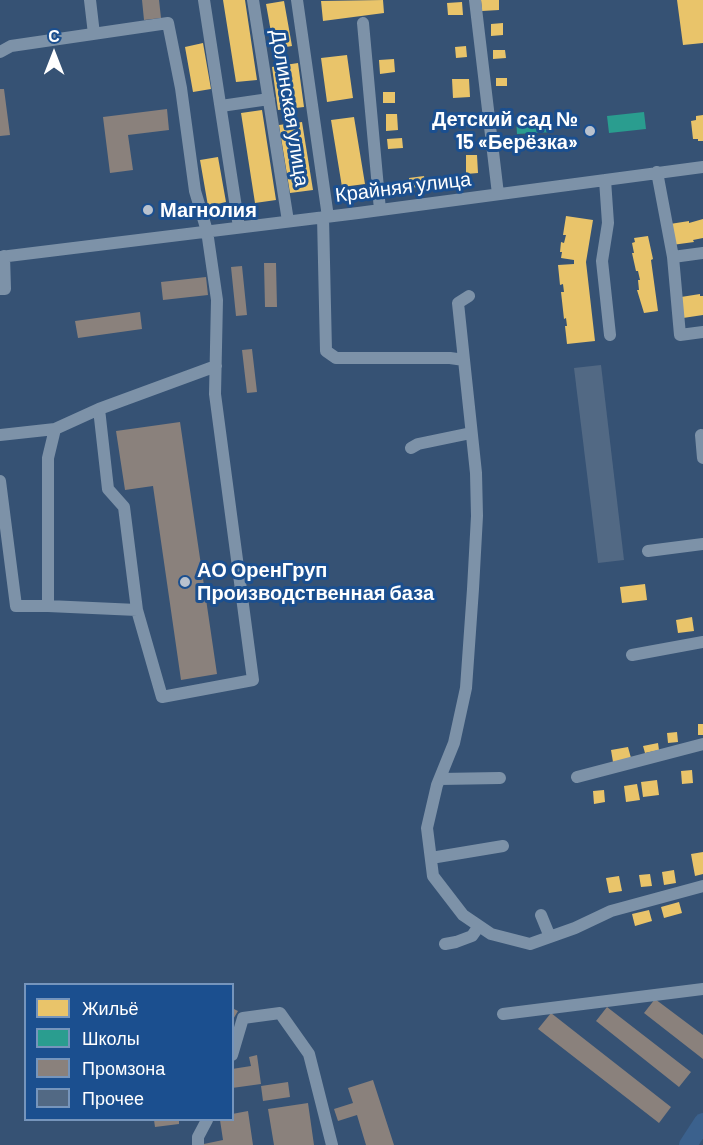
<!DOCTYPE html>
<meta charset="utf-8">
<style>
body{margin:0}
#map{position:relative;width:703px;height:1145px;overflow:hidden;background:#365274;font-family:Barlow,sans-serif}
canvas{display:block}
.legend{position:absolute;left:24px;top:983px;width:210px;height:138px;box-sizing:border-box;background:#1b4f8f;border:2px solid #7695bc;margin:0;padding:8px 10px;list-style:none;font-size:18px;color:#fff}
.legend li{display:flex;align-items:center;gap:12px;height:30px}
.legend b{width:30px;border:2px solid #7695bc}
.north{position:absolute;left:24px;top:24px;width:60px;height:60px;-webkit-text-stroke:4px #1b4f8f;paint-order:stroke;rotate:0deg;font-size:16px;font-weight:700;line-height:24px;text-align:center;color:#fff}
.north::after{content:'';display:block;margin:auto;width:21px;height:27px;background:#fff;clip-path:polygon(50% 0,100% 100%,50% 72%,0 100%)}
</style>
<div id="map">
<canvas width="703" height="1145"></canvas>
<ul class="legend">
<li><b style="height:16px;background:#e9c46a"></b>Жильё</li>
<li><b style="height:16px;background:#2a9d8f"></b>Школы</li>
<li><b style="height:16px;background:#8a817c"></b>Промзона</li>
<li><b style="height:16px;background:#526984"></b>Прочее</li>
</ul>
<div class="north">С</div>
</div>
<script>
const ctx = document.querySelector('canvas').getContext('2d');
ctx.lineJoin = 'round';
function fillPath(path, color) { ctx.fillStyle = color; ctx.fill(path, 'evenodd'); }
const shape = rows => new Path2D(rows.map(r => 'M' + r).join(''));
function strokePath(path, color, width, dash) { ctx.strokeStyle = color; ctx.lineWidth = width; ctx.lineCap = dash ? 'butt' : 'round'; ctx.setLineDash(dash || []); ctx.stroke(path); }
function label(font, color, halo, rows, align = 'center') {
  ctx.font = font + ' Barlow,sans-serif'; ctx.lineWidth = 6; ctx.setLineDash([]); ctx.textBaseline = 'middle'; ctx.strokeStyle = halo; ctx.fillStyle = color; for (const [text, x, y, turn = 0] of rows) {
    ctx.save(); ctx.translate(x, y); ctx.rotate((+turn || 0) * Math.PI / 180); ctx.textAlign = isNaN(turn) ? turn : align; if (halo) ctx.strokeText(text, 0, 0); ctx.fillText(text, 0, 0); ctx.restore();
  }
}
fillPath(shape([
 [223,0,245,0,257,80,236,82],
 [383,0,384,13,323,21,321,1],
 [481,0,499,0,499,10,482,11],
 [677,0,703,0,703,43,683,45],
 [284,1,292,46,274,49,266,4],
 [462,2,463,15,448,15,447,3],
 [503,23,503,35,491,36,491,24],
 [203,43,211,89,193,92,185,47],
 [466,46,467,57,456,58,455,47],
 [493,50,505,50,506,58,493,59],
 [347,55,353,98,327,102,321,58],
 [394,59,395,72,380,74,379,60],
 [298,63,304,107,278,110,272,67],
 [496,78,507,78,507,86,496,86],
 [452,79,469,79,470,97,453,98],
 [383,92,395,92,395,103,383,103],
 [262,110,276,200,255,203,241,113],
 [386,114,397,114,398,130,386,131],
 [703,115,703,141,698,141,698,139,693,139,691,121,696,120,696,116],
 [354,117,365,184,342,187,331,120],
 [473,117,474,126,457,127,456,119],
 [302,122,313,190,290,193,279,125],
 [402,138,403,148,388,149,387,139],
 [466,155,477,155,478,173,466,174],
 [218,157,226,202,208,206,200,160],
 [424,176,426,186,410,188,409,178],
 [566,216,593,220,586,262,595,341,567,344,565,326,567,326,566,318,564,319,561,292,564,292,563,284,560,285,558,265,574,264,574,260,561,258,562,252,560,252,561,242,564,243,566,235,563,235],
 [703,219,703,238,693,240,694,242,672,245,670,224,689,221,689,223],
 [648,236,653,259,651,260,658,311,644,313,637,290,639,290,638,280,640,280,638,271,636,271,632,253,634,253,632,243,635,242,634,238],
 [700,294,700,296,703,296,703,315,683,318,681,297],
 [645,584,647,600,622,603,620,587],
 [692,617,694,631,678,633,676,620],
 [698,724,703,724,703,735,698,735],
 [677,732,678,742,668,743,667,733],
 [658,743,659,750,645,753,643,746],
 [628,747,631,758,613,762,611,750],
 [692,770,693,783,682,784,681,771],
 [657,780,659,795,643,797,641,782],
 [637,784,640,800,626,802,624,786],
 [604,790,605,802,594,804,593,791],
 [703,852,703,874,695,876,691,854],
 [674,870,676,883,664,885,662,872],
 [650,874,652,886,641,887,639,875],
 [619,876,622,891,609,893,606,878],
 [679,902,682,913,664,918,661,907],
 [649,910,652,921,635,926,632,914]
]), '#e9c46a');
fillPath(shape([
 [644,112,646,129,609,133,607,116],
 [552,115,553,132,517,134,516,117]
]), '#2a9d8f');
fillPath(shape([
 [142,0,159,0,161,18,144,20],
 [0,89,4,89,10,135,0,136],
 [167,109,169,130,128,135,133,170,110,173,103,117],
 [264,263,276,263,277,307,265,307],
 [242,266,247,315,236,316,231,267],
 [206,277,208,295,163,300,161,282],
 [140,312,142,329,78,338,75,321],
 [252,349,257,392,247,393,242,350],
 [180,422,217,674,181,680,153,486,125,490,116,431],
 [655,999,703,1035,703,1059,644,1013],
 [607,1007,691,1072,679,1087,596,1021],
 [232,1008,238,1011,232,1021],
 [551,1013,671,1107,659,1123,538,1029],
 [257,1055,261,1084,232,1088,232,1069,251,1066,249,1057],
 [373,1080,394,1145,366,1145,357,1115,338,1121,334,1109,353,1103,348,1088],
 [288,1082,290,1097,263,1101,261,1086],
 [308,1103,314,1145,274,1145,268,1109],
 [248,1111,253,1145,199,1145,223,1140,220,1120,232,1120,232,1114],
 [154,1120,179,1120,179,1124,155,1127]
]), '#8a817c');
strokePath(shape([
 [688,1145,703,1122]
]), '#3b618d', 18);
fillPath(shape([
 [601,365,624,560,598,563,574,368]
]), '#526984');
strokePath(shape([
 [90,0,94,34],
 [204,0,239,227],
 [253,0,288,221],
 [297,0,328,217],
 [475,0,498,194],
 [363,23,380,210],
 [0,52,11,46,168,23,181,88,195,191,207,231,217,300,215,394,253,680,162,697,137,610,124,507,108,489,99,409,55,429,48,458,48,606,16,606,0,481],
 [221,106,269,99],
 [657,172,673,257,680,335,703,332],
 [605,180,608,223,602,261,610,335],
 [323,217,326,351,336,358,450,358,464,360,476,473,477,516,473,589,466,688,454,743,437,785,427,828,433,876,463,915,491,934,530,944,575,928,611,911,703,886],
 [0,257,358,213,703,167],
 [673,257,703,253],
 [0,289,5,289,4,256],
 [464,360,458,303,469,296],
 [99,409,216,366],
 [0,435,55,429],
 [701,435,703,458],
 [411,448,418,444,471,433],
 [648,551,703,544],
 [48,606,137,610],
 [632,655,703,642],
 [577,777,703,744],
 [440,779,500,778],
 [431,858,503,846],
 [541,915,550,937],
 [445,944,456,942,472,936,479,926],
 [503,1014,703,989],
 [232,1055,243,1018,280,1013,309,1054,332,1145],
 [198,1145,198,1137,207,1120]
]), '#7d92a8', 12);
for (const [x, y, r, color] of [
 [590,131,6,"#b9c2ce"],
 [148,210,6,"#b9c2ce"],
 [185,582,6,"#b9c2ce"]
]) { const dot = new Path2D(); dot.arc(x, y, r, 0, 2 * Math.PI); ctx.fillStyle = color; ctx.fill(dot); strokePath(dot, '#1b4f8f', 2); }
label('20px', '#fff', '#1b4f8f', [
 ["Долинская улица",290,108,81],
 ["Крайняя улица",403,187,-7]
]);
label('bold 20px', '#fff', '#1b4f8f', [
 ["Детский сад №",578,119,"right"],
 ["15 «Берёзка»",578,142,"right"],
 ["Магнолия",160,210],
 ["АО ОренГруп",197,570],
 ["Производственная база",197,593]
], 'left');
</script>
